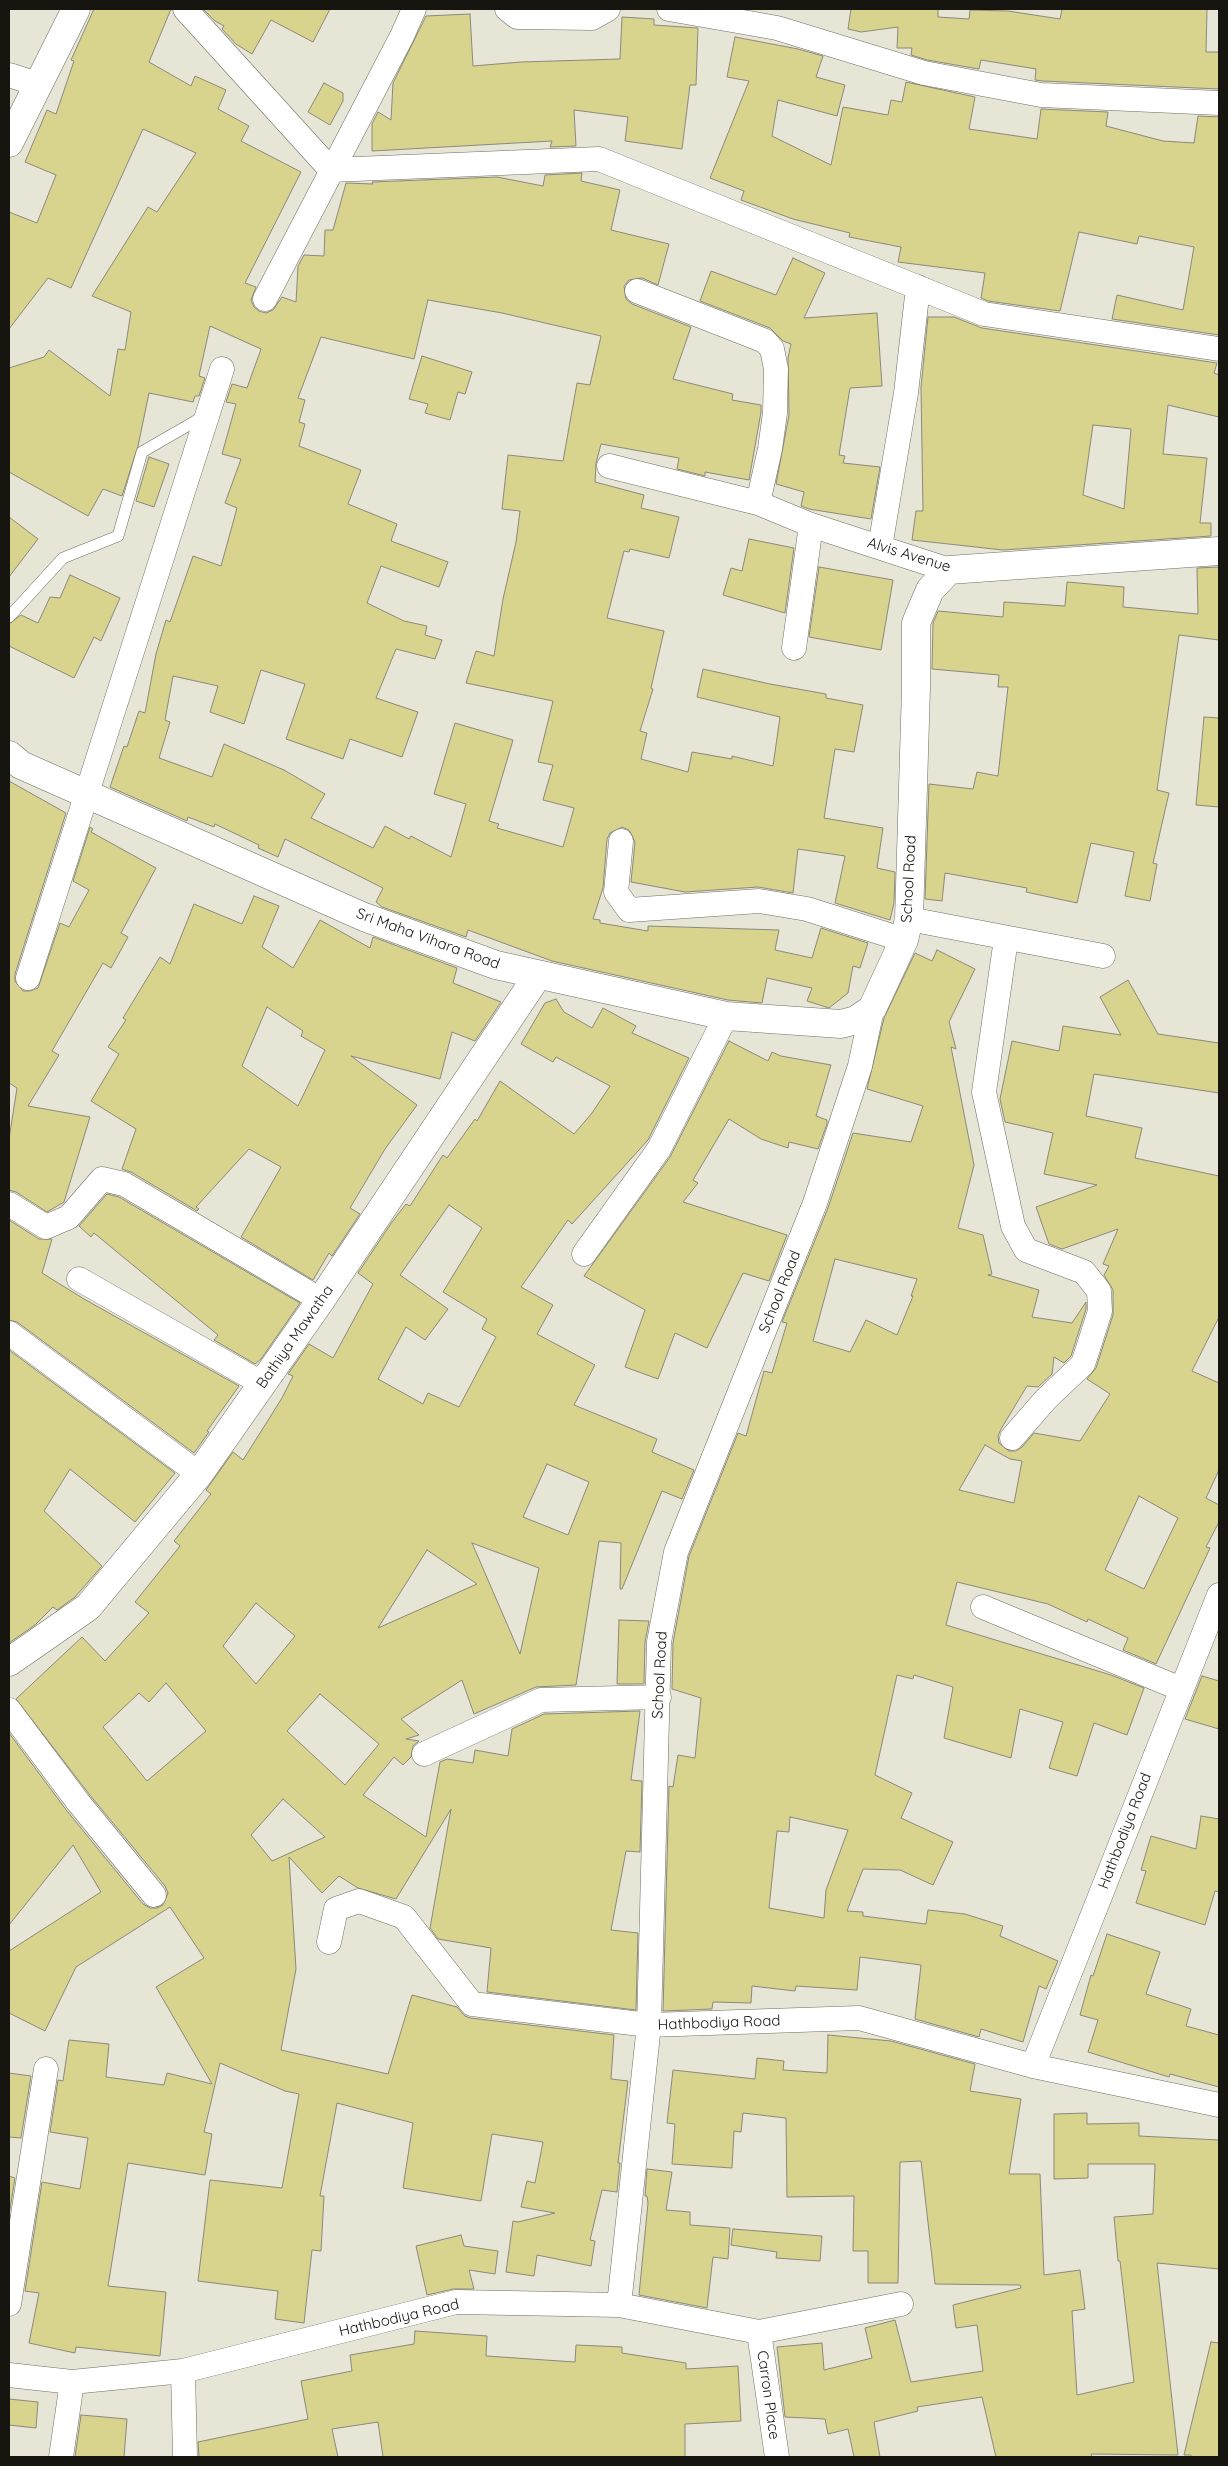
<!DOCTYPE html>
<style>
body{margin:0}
#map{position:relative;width:1228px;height:2466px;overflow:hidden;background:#e6e5d6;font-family:Quicksand,sans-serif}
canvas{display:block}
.frame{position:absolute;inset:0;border:10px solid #161510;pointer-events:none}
</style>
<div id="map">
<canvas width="1228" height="2466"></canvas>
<div class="frame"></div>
</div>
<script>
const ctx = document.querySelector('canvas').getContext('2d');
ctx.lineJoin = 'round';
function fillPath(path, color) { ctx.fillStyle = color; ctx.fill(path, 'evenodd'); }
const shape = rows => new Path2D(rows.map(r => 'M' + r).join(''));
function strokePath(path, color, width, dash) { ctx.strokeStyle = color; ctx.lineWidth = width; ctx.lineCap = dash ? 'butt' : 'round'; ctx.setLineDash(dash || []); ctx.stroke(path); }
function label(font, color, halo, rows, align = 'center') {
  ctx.font = font + ' Quicksand,sans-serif'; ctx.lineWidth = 4; ctx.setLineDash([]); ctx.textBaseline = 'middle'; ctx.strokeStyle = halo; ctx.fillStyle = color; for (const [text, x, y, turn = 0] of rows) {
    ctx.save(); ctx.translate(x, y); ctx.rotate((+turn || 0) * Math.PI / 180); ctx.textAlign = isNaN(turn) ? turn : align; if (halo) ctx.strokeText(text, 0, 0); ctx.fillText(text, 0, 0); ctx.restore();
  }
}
const building = shape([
 [94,9,171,9,149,62,191,86,195,76,226,90,218,109,249,126,241,141,301,172,245,283,256,287,251,300,254,307,259,311,266,313,273,310,282,297,296,302,298,266,304,255,324,256,325,230,333,230,346,183,373,184,372,182,497,177,543,186,545,175,582,173,581,181,620,190,611,230,669,244,658,285,642,278,629,280,624,286,626,299,632,304,691,327,673,379,733,394,732,400,761,405,761,412,749,480,705,472,705,476,677,469,679,458,601,444,596,463,595,482,644,495,641,508,679,517,669,558,630,549,629,552,624,551,607,618,664,631,651,688,653,689,640,731,647,733,641,759,688,772,692,752,732,759,732,756,773,766,780,717,697,697,703,669,770,684,826,694,826,698,863,705,854,752,835,749,824,818,883,828,877,868,895,872,894,903,890,920,835,903,845,856,798,849,793,893,758,887,685,892,631,882,635,842,629,830,622,827,610,833,607,839,603,888,593,919,600,920,600,923,648,931,648,926,779,930,775,950,812,958,821,928,868,943,860,968,853,966,848,993,829,1008,807,1001,812,988,767,978,762,1003,728,1000,552,961,468,930,466,937,382,907,376,902,383,888,285,839,278,857,258,848,259,845,215,824,214,827,188,817,187,821,110,787,124,746,127,747,139,711,145,713,156,654,166,620,170,622,193,556,221,566,237,508,225,503,241,459,222,454,236,404,226,402,232,384,247,388,261,349,210,326,199,376,205,378,199,396,195,396,193,402,149,393,138,446,122,496,103,489,88,516,9,472,9,368,44,357,49,350,110,396,118,349,125,350,131,312,92,296,148,207,157,212,196,153,143,129,71,288,48,278,9,329,9,212,37,223,56,175,25,162,47,110,56,114,74,61,71,60,94,9],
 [428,300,502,313,601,336,590,385,577,383,563,461,508,455,502,509,520,511,516,542,503,599,494,656,476,651,466,683,553,701,538,762,553,765,543,800,574,808,563,847,497,828,499,824,489,821,513,740,455,723,434,794,466,804,451,857,411,836,409,839,385,826,373,848,311,818,325,794,284,770,224,744,212,777,159,758,170,722,165,720,173,676,218,686,210,712,244,724,261,670,305,684,286,739,343,759,350,739,402,757,418,712,376,698,396,649,435,659,442,640,425,635,427,626,404,621,367,603,381,566,439,587,448,562,391,541,397,524,348,504,361,470,299,446,305,424,299,422,305,400,298,398,321,337,414,359,428,300],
 [203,9,330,9,313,42,271,20,252,54,236,44,222,29,224,26,215,21,203,9],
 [851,9,938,9,938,17,969,19,970,10,1008,11,1060,19,1062,9,1207,9,1206,52,1219,52,1219,89,1043,81,1035,80,1036,69,981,60,979,69,927,60,911,55,912,48,897,48,898,27,861,32,848,29,851,9],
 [470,14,473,66,521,62,620,59,622,17,654,19,654,25,698,28,696,85,690,85,682,149,625,141,628,117,574,110,576,146,550,147,552,141,372,151,372,124,378,112,391,120,393,83,426,16,470,14],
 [735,37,798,49,823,56,816,77,845,85,837,116,778,100,772,136,831,165,843,107,888,115,891,100,902,102,906,82,975,97,969,129,1037,139,1041,109,1108,112,1106,126,1163,141,1194,143,1198,116,1219,117,1219,335,1112,319,1117,295,1183,310,1194,247,1139,236,1137,244,1079,232,1060,311,988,301,981,298,985,273,898,262,901,247,849,237,850,233,793,219,741,200,744,191,710,178,749,81,727,77,735,37],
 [324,83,343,93,343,101,330,125,308,112,324,83],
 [793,258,825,273,804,318,877,313,882,386,850,388,839,455,845,456,843,463,880,467,871,519,809,509,801,506,804,492,776,484,789,415,788,358,791,344,783,341,770,328,700,301,711,271,776,295,793,258],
 [928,317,954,317,982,328,1217,363,1214,373,1219,375,1219,417,1168,405,1163,454,1207,458,1200,523,1211,523,1211,536,1003,550,912,540,916,511,923,511,921,387,928,317],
 [1093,425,1131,429,1124,509,1083,495,1093,425],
 [422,356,472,372,465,394,458,392,450,420,425,413,428,404,409,399,422,356],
 [149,457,169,464,154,507,136,501,149,457],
 [9,517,38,539,9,577,9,517],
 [749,539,794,548,785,613,723,595,731,568,742,571,749,539],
 [819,567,893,580,881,650,809,637,819,567],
 [1219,567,1219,640,1179,635,1157,790,1169,793,1153,863,1157,864,1150,901,1125,896,1134,852,1091,843,1077,903,1026,892,1027,888,945,873,942,901,925,899,929,784,973,789,977,772,998,776,1008,687,998,687,999,675,932,669,933,623,938,611,1003,617,1004,602,1065,606,1067,582,1124,587,1123,607,1198,614,1197,568,1219,567],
 [70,575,120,598,101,641,94,637,74,678,9,646,9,624,21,615,38,623,50,597,60,598,70,575],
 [1204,717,1219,718,1219,807,1196,805,1204,717],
 [9,781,66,813,15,974,15,981,23,991,30,991,38,988,60,923,69,927,89,890,73,881,90,827,93,829,91,832,156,868,121,933,128,937,111,968,103,963,52,1051,59,1055,28,1106,90,1117,64,1202,47,1212,16,1192,9,1190,9,1139,17,1088,9,1083,9,781],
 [254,896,279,906,262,947,293,968,320,920,370,948,373,937,457,968,453,983,501,1002,475,1041,452,1032,440,1079,351,1056,417,1105,385,1149,350,1208,360,1214,332,1256,329,1253,313,1280,241,1237,281,1167,249,1149,196,1207,199,1209,197,1211,131,1172,122,1169,136,1129,91,1101,119,1054,108,1047,126,1020,123,1018,160,957,170,964,194,904,242,924,254,896],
 [267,1007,303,1031,301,1036,325,1050,298,1106,242,1066,267,1007],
 [937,950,975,969,949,1022,956,1049,951,1047,974,1165,958,1228,983,1235,992,1274,988,1275,1039,1290,1032,1317,1072,1323,1086,1302,1086,1309,1071,1356,1064,1363,1054,1357,1052,1374,1038,1387,1027,1386,1001,1429,998,1436,999,1443,1009,1451,1016,1451,1022,1447,1034,1433,1080,1441,1110,1394,1087,1379,1096,1368,1113,1315,1113,1290,1104,1275,1109,1266,1103,1264,1118,1229,1062,1249,1049,1244,1036,1207,1097,1185,1044,1174,1053,1133,1005,1122,1000,1099,1012,1041,1059,1051,1063,1026,1121,1035,1100,997,1128,980,1158,1034,1219,1043,1219,1093,1094,1074,1086,1116,1142,1128,1135,1158,1219,1176,1219,1317,1192,1371,1219,1383,1219,1470,1206,1498,1219,1505,1219,1522,1206,1547,1210,1548,1156,1664,1123,1650,1128,1638,1088,1619,1087,1622,1048,1604,957,1582,946,1625,1111,1675,1144,1688,1127,1735,1094,1723,1077,1776,1049,1768,1063,1722,1020,1709,1011,1758,944,1738,953,1687,914,1675,913,1679,897,1675,875,1775,912,1793,901,1818,953,1842,933,1885,900,1870,863,1869,847,1911,863,1912,863,1916,926,1924,928,1910,965,1914,1003,1926,1000,1936,1058,1961,1046,1989,1039,1986,1023,2042,981,2029,979,2037,915,2019,921,1965,860,1957,857,1990,796,1986,795,1991,752,1986,751,2003,713,2002,712,2009,663,2011,669,1786,673,1787,678,1755,695,1758,701,1698,672,1689,673,1643,689,1556,738,1433,746,1436,764,1371,772,1373,787,1323,782,1322,828,1208,853,1133,911,1142,923,1106,867,1089,884,1018,915,953,932,961,937,950],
 [835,1259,917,1279,911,1296,913,1296,897,1335,866,1320,850,1352,813,1341,835,1259],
 [985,1445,1010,1459,1022,1461,1014,1503,959,1490,985,1445],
 [1139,1496,1178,1518,1144,1589,1105,1570,1139,1496],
 [790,1817,848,1830,826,1890,824,1918,769,1908,777,1831,789,1832,790,1817],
 [556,999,564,1012,592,1028,603,1008,636,1026,632,1033,689,1058,648,1140,572,1224,568,1220,521,1287,553,1305,537,1334,595,1365,574,1405,657,1439,652,1452,694,1470,682,1499,662,1491,622,1589,620,1589,621,1543,599,1541,576,1685,536,1687,474,1714,462,1680,401,1719,419,1735,406,1739,419,1741,413,1746,411,1757,403,1765,394,1757,363,1795,426,1837,440,1762,447,1759,473,1763,475,1750,508,1756,512,1729,544,1714,640,1711,631,1780,642,1781,640,1852,626,1851,611,1930,638,1933,636,2010,487,1992,491,1948,438,1939,430,1928,451,1809,396,1899,358,1888,339,1876,322,1893,289,1857,296,1969,281,2050,388,2074,412,1995,457,2007,465,2016,470,2018,614,2035,611,2079,628,2081,618,2163,620,2163,617,2192,602,2190,590,2240,595,2241,591,2266,537,2255,534,2276,506,2272,513,2221,518,2222,555,2213,521,2207,527,2181,535,2183,543,2142,492,2134,481,2201,403,2188,413,2123,337,2103,320,2196,324,2196,321,2251,312,2250,304,2323,275,2319,278,2291,198,2281,210,2180,282,2188,299,2094,285,2091,220,2063,204,2132,212,2134,205,2175,128,2163,108,2286,166,2292,160,2356,76,2347,75,2353,29,2343,39,2293,25,2291,42,2182,80,2189,88,2138,50,2132,58,2080,63,2081,69,2040,109,2044,106,2077,164,2085,167,2073,212,2084,156,1987,204,1958,170,1907,76,1967,45,2031,9,2013,9,1951,101,1892,73,1845,9,1925,9,1733,67,1811,143,1904,150,1908,157,1908,163,1905,168,1893,165,1886,89,1794,16,1699,82,1637,105,1661,149,1613,135,1602,180,1546,174,1541,211,1494,206,1490,233,1452,243,1460,282,1398,293,1376,288,1374,309,1344,333,1358,373,1284,358,1273,392,1222,406,1204,410,1206,443,1155,447,1158,475,1119,477,1121,500,1081,574,1134,592,1113,610,1086,556,1057,553,1062,521,1044,545,1003,556,999],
 [449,1205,482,1228,443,1292,487,1319,482,1329,496,1337,459,1407,428,1393,423,1404,378,1379,406,1327,425,1340,448,1309,400,1275,449,1205],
 [547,1464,589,1482,568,1535,523,1517,547,1464],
 [472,1543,539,1568,520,1654,472,1543],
 [427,1550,477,1584,378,1628,427,1550],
 [256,1603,295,1636,256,1684,223,1646,256,1603],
 [166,1683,206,1731,147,1781,103,1727,139,1693,149,1702,166,1683],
 [320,1694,379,1744,345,1785,287,1731,320,1694],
 [283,1799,325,1837,272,1861,251,1835,283,1799],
 [729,1041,768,1061,772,1052,781,1056,831,1065,816,1116,827,1120,827,1124,818,1149,789,1142,788,1148,761,1139,729,1119,693,1180,698,1183,683,1202,787,1235,769,1281,743,1273,707,1348,675,1333,658,1379,625,1367,645,1310,584,1276,670,1157,729,1041],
 [107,1194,119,1197,300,1303,261,1359,255,1364,214,1340,218,1335,94,1233,91,1237,79,1226,107,1194],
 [9,1220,39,1239,52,1239,42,1273,84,1299,239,1386,207,1431,209,1432,194,1453,17,1322,9,1320,9,1220],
 [9,1350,175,1473,135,1522,70,1469,44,1511,102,1566,75,1597,57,1610,53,1607,35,1625,9,1643,9,1350],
 [619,1620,649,1621,645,1642,644,1684,617,1684,619,1620],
 [1202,1676,1219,1681,1219,1729,1185,1719,1202,1676],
 [1201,1816,1219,1819,1219,1892,1215,1891,1205,1925,1136,1903,1146,1871,1141,1870,1151,1836,1196,1849,1201,1816],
 [1107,1934,1160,1952,1146,1994,1191,2009,1186,2026,1219,2035,1219,2087,1170,2074,1169,2077,1088,2052,1098,2020,1080,2015,1091,1975,1093,1976,1107,1934],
 [828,2035,891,2041,975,2064,970,2091,1021,2099,1009,2174,1040,2174,1044,2275,1080,2270,1085,2309,1072,2311,1077,2395,1134,2382,1120,2261,1118,2261,1114,2217,1153,2214,1155,2164,1088,2164,1088,2178,1054,2179,1054,2114,1087,2113,1087,2124,1139,2123,1139,2136,1219,2140,1219,2269,1157,2263,1178,2455,1091,2454,1092,2457,996,2457,982,2397,917,2407,918,2411,874,2422,880,2457,854,2457,848,2429,828,2434,825,2419,785,2417,777,2347,822,2343,824,2370,872,2358,865,2328,895,2320,911,2382,983,2371,977,2325,956,2328,953,2305,1021,2288,1020,2285,935,2284,921,2161,900,2162,898,2283,868,2283,868,2251,853,2251,854,2196,787,2197,786,2118,743,2113,741,2132,734,2131,732,2168,672,2164,675,2124,667,2123,673,2070,755,2079,757,2058,784,2061,783,2070,827,2073,828,2035],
 [9,2073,31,2076,21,2138,9,2137,9,2073],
 [647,2169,672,2172,666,2210,690,2212,690,2225,730,2228,728,2259,713,2257,707,2308,639,2295,648,2203,647,2196,645,2196,647,2169],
 [9,2176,15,2178,9,2215,9,2176],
 [733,2229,822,2236,820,2261,776,2258,777,2252,731,2245,733,2229],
 [461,2235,464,2246,498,2251,495,2274,469,2270,474,2289,453,2289,427,2295,416,2246,461,2235],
 [415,2331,487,2336,486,2356,575,2362,576,2345,622,2347,622,2353,686,2363,686,2369,738,2366,741,2421,685,2424,685,2457,383,2457,378,2422,332,2429,338,2457,199,2457,198,2442,308,2419,301,2381,352,2371,350,2355,414,2344,415,2331],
 [1211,2342,1219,2343,1219,2457,1191,2457,1191,2455,1184,2455,1211,2342],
 [9,2399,38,2402,36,2428,9,2425,9,2399],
 [81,2415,127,2419,124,2457,75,2457,81,2415]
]);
fillPath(building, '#d8d38d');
strokePath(building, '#8a897b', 1);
const service = shape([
 [9,617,63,558,118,536,142,452,206,415]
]);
const minor = shape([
 [185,9,331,170,599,159,984,314,1219,349],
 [507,9,517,17,592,18,608,9],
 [669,9,777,28,924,73,1041,95,1219,103],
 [9,75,37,84],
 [637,291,765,341,772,349,776,369,775,413,770,449,758,503],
 [265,299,402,36,414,9],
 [609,466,758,503,811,525,949,570],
 [880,547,906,393,918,287],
 [794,648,811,525],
 [621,841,616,892,629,910,759,901,807,909,904,940],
 [909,919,1103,956],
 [1006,939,984,1092,1013,1226,1026,1250,1084,1272,1099,1291,1100,1311,1083,1364,1046,1399,1012,1438],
 [28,978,222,369],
 [9,1204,46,1227,69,1217,102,1179,124,1184,321,1300],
 [584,1254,659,1149,726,1016],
 [79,1279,263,1384],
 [9,1333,199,1474],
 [983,1607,1181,1689],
 [9,1710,78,1802,154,1895],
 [424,1754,541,1700,659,1697],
 [329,1942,336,1909,359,1901,404,1917,472,2004,649,2025,859,2018,1033,2066,1219,2105],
 [1033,2066,1219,1595],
 [9,2304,46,2069],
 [619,2305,649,2025,659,1642,676,1552,815,1203,860,1066,872,1009],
 [759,2332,777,2457],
 [9,2375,72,2382,183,2371],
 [61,2457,72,2382],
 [185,2457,183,2371,456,2302,619,2305,759,2332,901,2304]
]);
const tertiary = shape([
 [9,143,76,9],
 [9,755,21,765,364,917,496,965,726,1016,841,1024,856,1020,872,1009,904,940,909,919,916,688,916,623,930,590,949,570,1219,551],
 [9,1662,88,1607,199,1474,321,1300,538,975]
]);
strokePath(service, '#6f6e60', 12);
strokePath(minor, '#6f6e60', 25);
strokePath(tertiary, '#6f6e60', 29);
strokePath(service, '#fff', 11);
strokePath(minor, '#fff', 24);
strokePath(tertiary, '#fff', 28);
label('15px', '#161510', '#fff', [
 ["Alvis Avenue",909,555,17],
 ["School Road",909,879,-87],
 ["Sri Maha Vihara Road",428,939,20],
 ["School Road",780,1292,-68],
 ["Bathiya Mawatha",295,1337,-55],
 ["School Road",660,1675,-87],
 ["Hathbodiya Road",1125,1831,-69],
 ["Hathbodiya Road",719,2023,-2],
 ["Hathbodiya Road",399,2318,-13],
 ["Carron Place",768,2395,82]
]);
</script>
